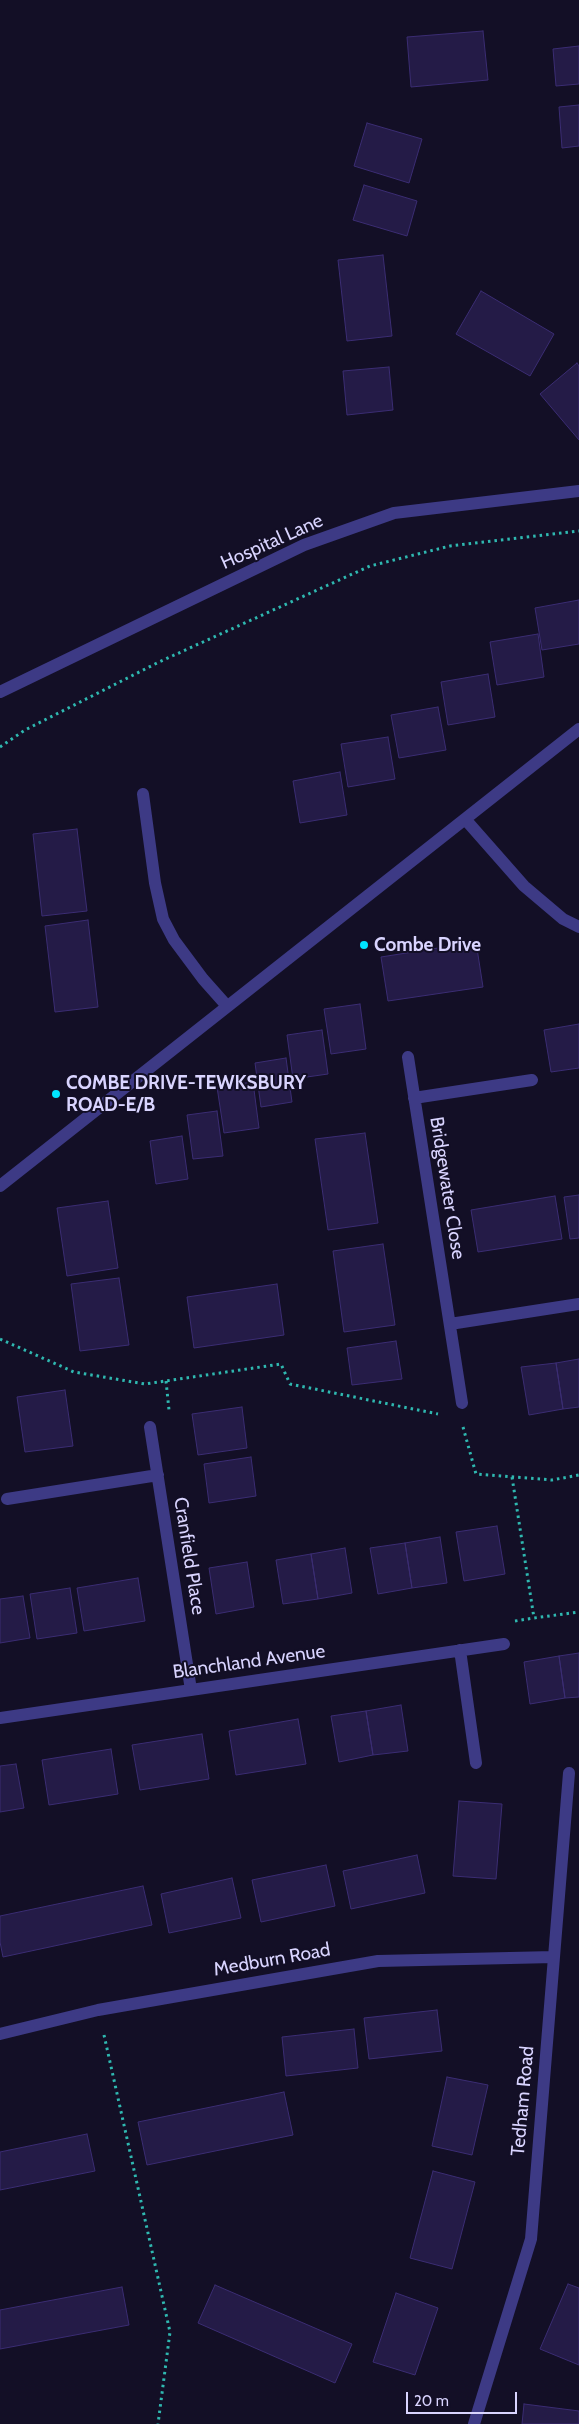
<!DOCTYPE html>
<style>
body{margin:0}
#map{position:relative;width:579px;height:2424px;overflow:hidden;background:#130f26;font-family:Cabin,sans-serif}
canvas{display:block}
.scale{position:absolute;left:406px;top:2392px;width:111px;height:22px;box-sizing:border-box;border:2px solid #d9d4ff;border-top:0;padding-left:6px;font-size:15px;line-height:18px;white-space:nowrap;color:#d9d4ff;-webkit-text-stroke:4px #130f26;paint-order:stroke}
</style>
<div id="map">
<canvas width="579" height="2424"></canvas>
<div class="scale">20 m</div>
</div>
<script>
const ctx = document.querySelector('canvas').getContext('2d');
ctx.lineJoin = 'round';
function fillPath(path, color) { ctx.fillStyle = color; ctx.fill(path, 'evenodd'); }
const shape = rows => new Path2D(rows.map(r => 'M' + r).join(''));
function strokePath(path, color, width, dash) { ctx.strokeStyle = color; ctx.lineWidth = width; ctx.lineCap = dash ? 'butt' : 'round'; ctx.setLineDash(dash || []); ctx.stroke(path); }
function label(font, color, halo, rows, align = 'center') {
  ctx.font = font + ' Cabin,sans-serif'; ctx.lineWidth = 4; ctx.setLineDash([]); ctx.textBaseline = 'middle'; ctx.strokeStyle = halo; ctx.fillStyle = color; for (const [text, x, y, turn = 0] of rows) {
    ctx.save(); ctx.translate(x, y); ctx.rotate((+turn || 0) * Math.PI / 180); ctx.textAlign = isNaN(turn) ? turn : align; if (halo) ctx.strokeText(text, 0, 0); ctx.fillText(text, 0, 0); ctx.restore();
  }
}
const building = shape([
 [483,31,488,80,411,87,407,37,483,31],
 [579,46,579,84,556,86,553,49,579,46],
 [579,105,579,146,562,148,559,107,579,105],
 [367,123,422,139,409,183,354,166,367,123],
 [364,185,417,201,407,236,353,220,364,185],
 [383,255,392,336,347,341,338,260,383,255],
 [481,291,554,334,530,376,456,334,481,291],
 [577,363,579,366,579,440,540,394,577,363],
 [389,367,393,410,347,415,343,371,389,367],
 [579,600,579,644,542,650,535,608,579,600],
 [538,634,544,677,497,685,490,642,538,634],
 [488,674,495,717,448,725,441,682,488,674],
 [438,707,446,750,399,758,391,715,438,707],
 [388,737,395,779,348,787,341,744,388,737],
 [340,772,347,815,300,823,293,781,340,772],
 [77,829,87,911,42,916,33,834,77,829],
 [88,920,98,1007,55,1012,45,926,88,920],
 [476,942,483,987,388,1001,381,957,476,942],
 [360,1004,366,1049,331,1054,324,1009,360,1004],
 [579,1024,579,1068,551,1072,544,1030,579,1024],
 [322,1030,328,1074,293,1079,287,1035,322,1030],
 [286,1058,292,1102,261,1107,255,1063,286,1058],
 [253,1082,259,1128,224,1133,217,1087,253,1082],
 [217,1111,223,1156,193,1159,187,1115,217,1111],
 [365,1133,378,1223,328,1230,315,1139,365,1133],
 [182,1136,188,1179,156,1184,150,1141,182,1136],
 [579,1195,579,1238,570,1239,564,1197,579,1195],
 [555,1196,562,1239,478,1252,471,1210,555,1196],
 [108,1201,118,1268,67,1276,57,1208,108,1201],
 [383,1244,395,1325,344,1332,333,1251,383,1244],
 [119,1278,129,1345,80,1351,71,1284,119,1278],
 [277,1284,284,1335,194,1348,187,1297,277,1284],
 [396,1341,402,1379,352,1385,347,1348,396,1341],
 [579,1359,579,1407,563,1409,556,1363,579,1359],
 [556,1363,563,1409,529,1415,521,1367,556,1363],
 [65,1390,73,1446,25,1452,17,1397,65,1390],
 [242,1407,247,1448,198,1455,192,1414,242,1407],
 [251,1457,256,1496,209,1503,204,1464,251,1457],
 [497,1526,505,1574,464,1581,456,1532,497,1526],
 [440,1537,447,1583,412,1588,405,1543,440,1537],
 [405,1543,412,1588,378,1594,370,1548,405,1543],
 [345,1548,352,1593,318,1599,311,1554,345,1548],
 [311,1554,318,1599,283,1604,276,1560,311,1554],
 [247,1562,254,1607,216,1614,209,1568,247,1562],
 [138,1578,145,1621,84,1631,77,1588,138,1578],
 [70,1588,77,1633,37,1639,30,1594,70,1588],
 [23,1596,30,1638,0,1643,0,1599,23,1596],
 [579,1653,579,1697,565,1698,559,1656,579,1653],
 [559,1656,565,1698,530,1704,524,1662,559,1656],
 [401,1705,408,1751,373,1755,366,1711,401,1705],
 [366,1711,373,1755,339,1762,331,1716,366,1711],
 [298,1719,306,1764,236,1775,229,1731,298,1719],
 [202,1734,209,1779,140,1790,132,1745,202,1734],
 [111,1749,118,1794,49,1805,42,1760,111,1749],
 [16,1764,24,1808,0,1812,0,1766,16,1764],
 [459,1801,502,1804,496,1879,453,1876,459,1801],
 [417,1855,425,1893,351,1909,343,1871,417,1855],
 [326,1865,335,1906,261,1922,252,1880,326,1865],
 [232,1878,241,1918,169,1933,161,1894,232,1878],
 [143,1886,152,1925,3,1957,0,1942,0,1916,143,1886],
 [437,2010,442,2051,369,2059,364,2018,437,2010],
 [354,2029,358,2068,286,2076,282,2037,354,2029],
 [447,2077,488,2085,472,2155,432,2146,447,2077],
 [284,2092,293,2135,147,2165,138,2122,284,2092],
 [87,2134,95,2171,0,2190,0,2152,87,2134],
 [433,2171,475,2182,452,2269,410,2258,433,2171],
 [568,2284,579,2288,579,2365,540,2349,568,2284],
 [215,2285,352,2344,335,2383,198,2323,215,2285],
 [122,2287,129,2325,0,2349,0,2310,122,2287],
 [396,2293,438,2308,415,2375,373,2362,396,2293],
 [524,2404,579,2411,579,2424,522,2424,524,2404]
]);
fillPath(building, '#241b47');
strokePath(building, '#3b2d73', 1);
strokePath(shape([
 [0,747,25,730,159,662,370,566,450,546,579,531],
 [0,1339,74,1372,145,1384,281,1364,290,1384,438,1414],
 [166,1381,169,1410],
 [463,1427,476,1474,552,1480,579,1475],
 [512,1477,534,1618,579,1612],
 [515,1621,534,1618],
 [104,2035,170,2332,158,2424]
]), '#2fb8b0', 3, [2.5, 4]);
strokePath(shape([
 [0,692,304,545,394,513,579,491],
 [143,794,155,883,163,919,174,940,203,979,227,1006],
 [465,819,524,886,563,919,579,927],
 [408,1057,462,1403],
 [414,1098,532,1080],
 [0,1186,579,729],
 [450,1324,579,1304],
 [150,1427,191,1690],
 [7,1499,158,1475],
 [460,1650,476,1763],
 [0,1718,504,1644],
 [0,2034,98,2010,378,1961,554,1957],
 [474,2424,531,2239,569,1773]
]), '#3d3a85', 12);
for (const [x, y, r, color] of [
 [364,945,5,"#00e5ff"],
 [56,1094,5,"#00e5ff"]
]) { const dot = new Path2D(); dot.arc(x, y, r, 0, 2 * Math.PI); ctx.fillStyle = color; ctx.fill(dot); strokePath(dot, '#130f26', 2); }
label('19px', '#d9d4ff', '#130f26', [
 ["Hospital Lane",272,542,-24],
 ["Bridgewater Close",447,1188,81],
 ["Cranfield Place",189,1556,81],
 ["Blanchland Avenue",249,1662,-8],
 ["Medburn Road",272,1960,-10],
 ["Tedham Road",523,2101,-85]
]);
label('bold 19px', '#d9d4ff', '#130f26', [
 ["Combe Drive",374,945],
 ["COMBE DRIVE-TEWKSBURY",66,1083],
 ["ROAD-E/B",66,1105]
], 'left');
</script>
